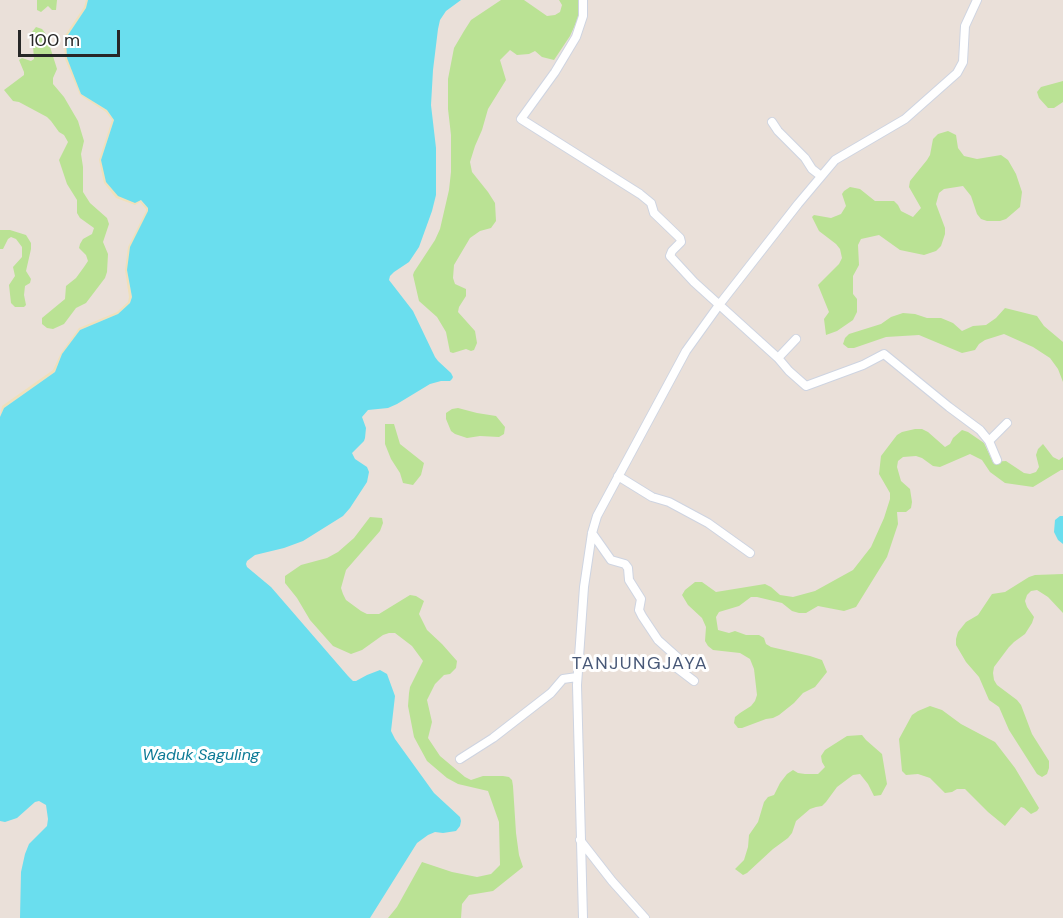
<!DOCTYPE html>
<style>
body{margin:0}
#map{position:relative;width:1063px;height:918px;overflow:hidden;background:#eae0d9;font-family:"DM Sans",sans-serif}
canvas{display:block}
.scale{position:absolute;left:18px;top:30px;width:102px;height:27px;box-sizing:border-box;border:3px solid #272727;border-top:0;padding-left:8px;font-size:18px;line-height:21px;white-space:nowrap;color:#272727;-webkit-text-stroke:4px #fff;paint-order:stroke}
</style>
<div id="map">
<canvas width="1063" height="918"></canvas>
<div class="scale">100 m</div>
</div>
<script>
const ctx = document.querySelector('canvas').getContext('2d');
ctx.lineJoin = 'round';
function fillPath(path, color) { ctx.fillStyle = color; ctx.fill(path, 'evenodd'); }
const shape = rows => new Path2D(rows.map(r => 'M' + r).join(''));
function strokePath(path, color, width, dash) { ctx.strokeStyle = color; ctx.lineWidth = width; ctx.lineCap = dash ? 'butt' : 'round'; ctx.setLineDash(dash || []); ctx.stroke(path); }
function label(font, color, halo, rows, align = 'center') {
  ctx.font = font + ' "DM Sans",sans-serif'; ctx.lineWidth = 6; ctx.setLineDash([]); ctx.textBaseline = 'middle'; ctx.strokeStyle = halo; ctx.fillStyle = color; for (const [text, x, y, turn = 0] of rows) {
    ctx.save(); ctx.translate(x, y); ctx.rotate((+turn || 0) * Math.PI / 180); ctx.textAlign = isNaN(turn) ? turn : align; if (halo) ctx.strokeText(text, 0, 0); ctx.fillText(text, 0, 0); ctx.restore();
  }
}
fillPath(shape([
 [37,0,57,0,56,10,52,10,48,6,41,12,37,10],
 [501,0,524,0,547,16,555,15,560,12,562,5,559,0,580,0,580,14,570,36,554,60,542,57,535,51,529,54,517,55,510,50,500,60,506,80,488,109,482,130,475,146,470,162,472,172,488,192,495,203,496,221,491,228,480,231,470,238,454,265,453,278,455,284,466,289,466,296,459,307,458,312,475,331,477,343,474,350,471,351,466,349,453,353,450,352,446,332,437,317,419,301,413,275,414,272,435,240,440,229,449,190,451,172,451,135,448,109,448,79,454,48,464,31,471,20],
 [36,27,42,29,46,34,57,69,53,78,53,84,64,97,78,121,84,141,81,154,83,167,83,192,90,203,107,218,109,224,103,242,108,254,107,272,105,278,86,303,76,308,64,324,53,329,47,328,42,324,42,318,65,299,66,286,76,278,84,267,88,261,86,255,79,248,80,244,83,239,92,234,94,228,80,218,77,213,77,200,67,184,59,160,68,142,64,135,59,132,51,121,47,117,19,102,13,101,4,90,24,75,24,72,19,60,22,58,31,61,34,59,33,46,34,39,32,32],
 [1063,81,1063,102,1054,108,1048,108,1039,98,1037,92,1041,87],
 [948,131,956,135,958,148,964,156,977,159,1001,155,1008,160,1016,174,1022,192,1020,207,1006,219,1000,221,987,221,981,219,977,214,971,196,963,186,944,189,939,193,936,204,945,228,945,234,941,246,936,251,924,255,900,250,879,235,861,239,858,245,859,265,853,276,853,294,857,299,857,312,853,320,837,331,826,335,824,319,829,312,818,285,839,264,842,258,840,249,836,244,819,231,812,217,814,215,831,218,841,214,846,206,842,194,844,191,850,187,860,189,875,201,894,201,898,205,901,211,913,217,921,208,909,187,910,181,927,160,930,155,933,139,938,134],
 [0,230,10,230,26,235,31,243,31,249,26,271,31,279,30,283,25,286,24,295,26,305,24,307,15,307,11,303,9,285,15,276,13,267,22,257,22,247,16,239,11,237,8,239,3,249,0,249],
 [1005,308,1037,316,1044,326,1063,342,1063,382,1058,369,1050,358,1033,347,1004,334,985,340,979,344,975,350,962,353,919,335,886,337,854,348,848,348,843,344,845,338,849,334,881,324,891,317,903,313,915,314,927,318,941,318,953,323,962,331,973,326,986,325,996,318],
 [458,408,477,413,496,416,505,427,504,434,499,437,480,436,467,438,455,434,451,431,446,419,446,413,452,409],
 [385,424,394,424,400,444,424,463,421,475,413,485,403,483,400,473,391,459,385,444],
 [915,429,922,429,928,432,945,447,950,444,953,438,962,430,968,432,984,443,993,462,1006,461,1024,473,1030,474,1036,472,1039,467,1036,455,1038,449,1043,444,1053,457,1059,460,1063,457,1063,470,1061,470,1033,487,1005,483,990,472,982,460,970,454,940,467,933,466,922,458,916,456,903,457,898,461,897,467,901,481,910,489,912,502,911,508,906,512,897,512,898,524,887,557,856,607,844,611,818,606,806,613,799,613,792,611,782,603,757,597,751,597,739,606,719,612,716,617,718,630,729,633,735,631,746,635,759,635,764,638,766,644,771,647,810,656,822,660,827,672,815,687,803,693,794,703,779,715,773,718,766,719,742,728,738,728,734,723,735,717,740,713,751,706,755,701,757,695,754,669,750,659,740,653,713,650,708,646,705,641,706,627,702,618,688,605,682,595,685,590,695,582,702,582,716,592,765,584,771,587,780,595,793,597,815,591,853,570,871,547,884,518,890,499,890,493,879,474,881,456,897,435,902,432],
 [370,517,382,518,383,523,380,531,346,570,341,588,343,594,346,600,361,611,367,614,379,614,410,595,416,596,424,601,419,614,427,630,442,644,457,661,456,668,450,674,444,675,435,684,427,700,432,722,428,738,440,756,465,777,471,780,483,776,503,776,509,777,512,780,513,786,516,833,519,855,523,867,493,891,469,895,462,904,461,918,388,918,397,907,422,862,452,872,477,877,491,874,500,865,499,822,488,791,458,784,447,778,427,761,414,737,408,706,409,693,410,687,423,661,412,646,395,633,389,633,383,635,362,650,351,654,333,646,310,620,297,598,285,583,285,576,301,565,327,558,338,552,354,538],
 [1063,574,1063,613,1048,597,1037,590,1031,591,1027,595,1025,601,1027,607,1034,617,1032,623,1025,634,1014,642,1009,647,994,667,993,673,994,680,997,685,1017,700,1021,705,1032,734,1049,761,1049,768,1047,774,1042,777,1037,774,1009,730,999,707,989,700,979,677,966,662,956,645,956,639,958,632,966,622,978,615,992,594,1005,592,1029,577,1035,575],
 [930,706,942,710,961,724,995,742,1015,768,1039,808,1037,811,1031,814,1024,808,1021,807,1005,826,988,812,965,789,957,789,952,792,945,793,930,778,918,774,906,775,902,771,899,739,912,715,918,711],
 [862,735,866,740,882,754,887,784,881,795,874,796,868,784,860,774,853,775,837,787,826,802,822,806,816,807,810,809,796,821,792,833,788,838,773,849,747,873,743,875,735,869,744,860,748,847,749,835,758,822,764,802,768,797,774,795,780,783,787,774,793,770,798,773,805,774,818,774,825,767,822,762,821,756,825,750,847,736]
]), '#bae294');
fillPath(shape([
 [86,0,88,0,86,8,66,38,81,94,107,110,114,120,101,160,148,208,148,211,127,270,132,297,130,303,118,314,80,330,62,354,55,372,4,408,0,417,2,406,53,370,61,353,79,328,117,312,128,302,129,297,125,270,128,247,146,211,146,209,140,202,135,205,116,198,104,183,99,160,112,120,106,112,80,95,65,59,64,37,84,7]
]), '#f0e0ba');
fillPath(shape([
 [88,0,461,0,446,11,440,20,438,29,433,70,431,105,436,148,436,195,432,211,419,247,409,262,394,272,390,276,389,280,413,311,435,357,438,361,451,373,453,377,452,379,450,381,441,381,430,384,397,404,388,408,368,410,362,417,366,428,365,438,364,441,352,453,355,459,367,467,369,472,367,482,350,508,343,516,303,541,284,548,255,555,247,561,246,564,247,567,271,587,348,676,353,681,356,681,367,675,380,670,387,674,395,696,391,731,395,739,434,793,460,817,461,821,460,826,456,831,443,833,435,832,428,835,417,843,370,918,20,918,21,872,25,854,29,844,47,826,48,819,46,805,39,801,35,802,17,818,5,822,0,821,0,417,4,408,55,372,62,354,80,330,118,314,130,303,132,297,127,270,130,247,148,211,148,208,141,200,135,203,118,196,106,182,101,160,114,120,107,110,81,94,67,58,66,38,86,8],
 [1060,516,1063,516,1063,544,1058,540,1054,532,1055,520]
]), '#6adeee');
const minor = shape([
 [583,0,583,16,576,37,555,72,521,119,640,194,651,203,654,213,680,238,681,242,672,251,670,256,694,282,778,358,789,371,806,386,863,365,884,354,949,407,980,430,989,441,997,460],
 [772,122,778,131,805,158,812,169,821,176],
 [778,358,796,339],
 [989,441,1007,423],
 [618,476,652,497,669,502,708,523,750,553],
 [592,533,611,560,625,564,628,568,629,580,641,599,639,610,642,616,658,640,677,657,673,665,694,681],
 [460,759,493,738,551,693,563,679,577,677],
 [580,840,612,881,645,918],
 [583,918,577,685,584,587,592,533,597,516,686,351,719,305,798,204,835,160,905,119,957,73,963,62,965,26,977,0]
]);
strokePath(minor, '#ced4e1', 10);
strokePath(minor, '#fff', 8);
label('italic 16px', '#0d7a96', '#fff', [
 ["Waduk Saguling",201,756]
]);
ctx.letterSpacing = '1.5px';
label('18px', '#485877', '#fff', [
 ["TANJUNGJAYA",640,664]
]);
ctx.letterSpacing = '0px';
</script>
